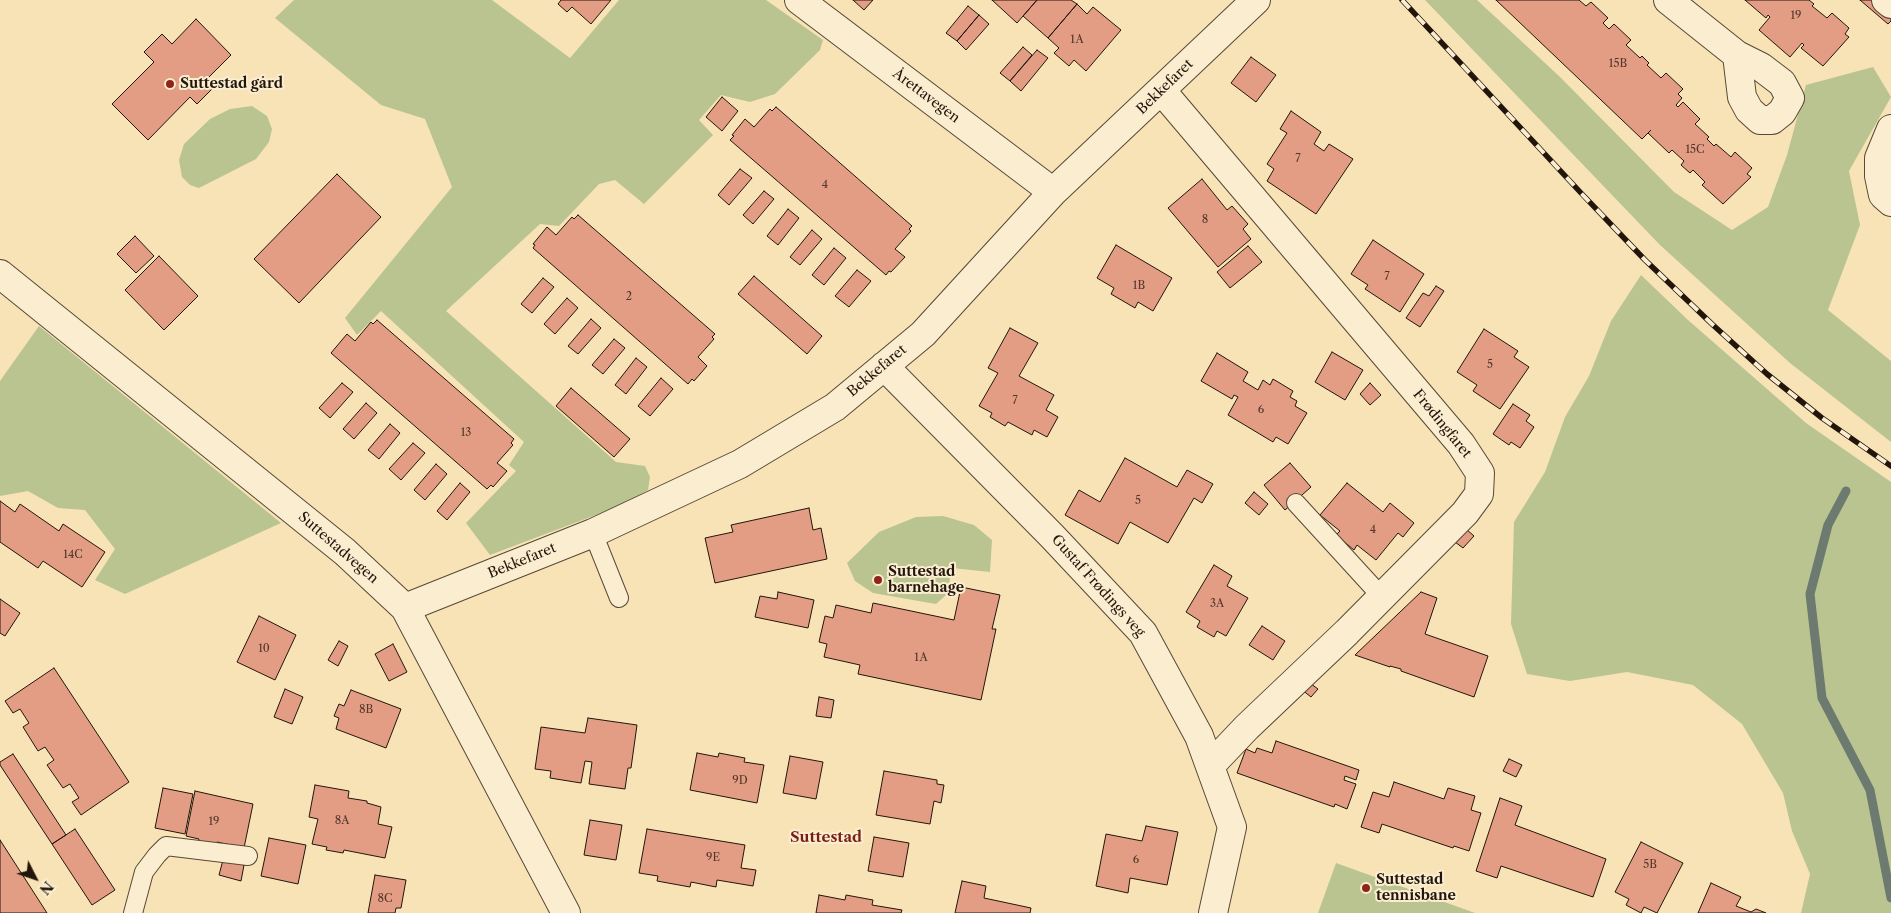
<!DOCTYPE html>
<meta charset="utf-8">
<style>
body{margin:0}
#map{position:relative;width:1891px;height:913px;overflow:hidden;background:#f8e3b6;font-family:"Libre Caslon Text",serif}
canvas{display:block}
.north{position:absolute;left:10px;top:853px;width:50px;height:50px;-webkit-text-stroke:4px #faedd0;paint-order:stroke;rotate:131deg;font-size:14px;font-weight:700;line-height:20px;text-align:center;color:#22150b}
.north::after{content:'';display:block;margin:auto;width:18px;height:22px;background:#22150b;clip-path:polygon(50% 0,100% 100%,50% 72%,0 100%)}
</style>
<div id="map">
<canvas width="1891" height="913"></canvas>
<div class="north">N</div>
</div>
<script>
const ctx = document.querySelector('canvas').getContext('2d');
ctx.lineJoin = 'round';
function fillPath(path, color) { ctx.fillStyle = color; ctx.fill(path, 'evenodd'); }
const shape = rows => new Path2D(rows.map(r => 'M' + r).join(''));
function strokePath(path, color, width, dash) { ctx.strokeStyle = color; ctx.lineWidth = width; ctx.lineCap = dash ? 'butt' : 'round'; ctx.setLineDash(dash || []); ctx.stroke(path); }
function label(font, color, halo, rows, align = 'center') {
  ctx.font = font + ' "Libre Caslon Text",serif'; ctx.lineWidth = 4; ctx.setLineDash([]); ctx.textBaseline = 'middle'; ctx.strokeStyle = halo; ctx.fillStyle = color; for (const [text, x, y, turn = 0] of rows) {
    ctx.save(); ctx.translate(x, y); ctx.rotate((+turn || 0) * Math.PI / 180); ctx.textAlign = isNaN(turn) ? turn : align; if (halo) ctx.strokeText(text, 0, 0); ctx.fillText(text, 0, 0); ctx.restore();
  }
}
fillPath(shape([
 [294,0,492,0,570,58,619,0,766,0,823,40,820,50,775,94,750,102,721,95,699,120,713,135,644,204,615,180,599,184,559,226,540,224,446,311,616,462,645,466,650,477,648,490,622,505,490,555,466,523,516,471,509,465,524,442,381,311,357,335,345,318,452,187,425,119,381,105,275,18],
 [1425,0,1477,0,1559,76,1674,192,1732,230,1768,207,1787,155,1806,85,1873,67,1891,97,1849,171,1860,225,1828,310,1891,361,1891,442,1790,363,1660,245],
 [252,106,267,116,272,129,269,142,256,159,199,188,190,185,182,177,179,160,184,144,210,119,230,109],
 [1641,275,1688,320,1806,423,1891,482,1891,913,1801,913,1810,874,1792,831,1783,793,1742,724,1693,685,1627,672,1570,681,1527,674,1511,624,1514,522,1545,472,1565,417,1589,376,1611,321],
 [39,326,281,523,125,594,95,580,115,549,85,510,58,508,28,491,0,496,0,381],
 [943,516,974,525,992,540,990,572,952,568,947,594,936,604,873,593,855,581,847,563,879,532,916,517],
 [1336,863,1475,913,1318,913]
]), '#b9c491');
strokePath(shape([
 [1846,491,1828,525,1810,594,1822,698,1870,790,1891,898]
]), '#6c7a6f', 9);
const building = shape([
 [561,0,611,0,591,24,572,7,567,12,558,4,561,0],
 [853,0,873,0,864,10,853,0],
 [992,0,1037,0,1017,23,992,0],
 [1037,0,1071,0,1077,4,1048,38,1023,16,1037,0],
 [1496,0,1579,0,1586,6,1591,2,1608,18,1603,23,1609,29,1614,24,1631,40,1626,45,1640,58,1642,56,1649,63,1647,65,1661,78,1666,73,1683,89,1678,94,1682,98,1676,105,1678,107,1683,102,1700,119,1695,124,1709,137,1707,139,1714,146,1716,144,1731,157,1735,152,1752,168,1747,174,1751,177,1723,204,1702,185,1705,182,1693,170,1690,173,1681,165,1684,161,1672,150,1669,153,1648,133,1651,130,1642,139,1496,0],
 [1745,0,1809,0,1814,4,1812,6,1827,18,1832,13,1849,28,1845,34,1849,37,1823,66,1801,48,1804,45,1802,43,1790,57,1759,30,1770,17,1768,15,1766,18,1745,0],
 [1860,0,1878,0,1891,11,1891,21,1888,24,1860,0],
 [1077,4,1087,14,1093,7,1121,30,1086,71,1074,60,1069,66,1054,53,1059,48,1048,38,1077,4],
 [968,6,979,15,957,41,946,33,968,6],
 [979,15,989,24,966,50,957,41,979,15],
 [196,19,231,55,208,78,216,85,197,104,190,97,148,140,112,104,154,62,144,52,162,34,172,44,196,19],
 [1023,47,1032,55,1010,81,1000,73,1023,47],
 [1037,50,1048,58,1021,91,1010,81,1037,50],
 [1251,57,1276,75,1256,102,1231,83,1251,57],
 [722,97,738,111,722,131,706,117,722,97],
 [776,107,912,226,909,229,911,231,895,249,905,257,891,272,889,271,886,275,730,140,734,136,732,135,745,119,754,127,770,109,772,111,776,107],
 [1291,111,1321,132,1314,144,1324,151,1329,144,1353,159,1316,214,1267,181,1274,169,1267,164,1287,133,1280,129,1291,111],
 [740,169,752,178,729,205,718,195,740,169],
 [337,174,381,217,299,303,254,259,337,174],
 [1202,179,1227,210,1232,206,1248,224,1243,229,1251,239,1218,267,1168,208,1202,179],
 [764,191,774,199,753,224,743,215,764,191],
 [788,209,799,218,778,245,767,236,788,209],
 [578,215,715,334,712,337,714,339,698,357,707,366,694,381,692,379,688,384,533,248,535,245,533,244,547,227,556,235,572,217,574,219,578,215],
 [812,230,822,239,800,265,790,257,812,230],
 [135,236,154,256,136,273,117,254,135,236],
 [1373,240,1424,274,1400,312,1365,289,1368,285,1351,274,1373,240],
 [1116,245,1172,278,1153,311,1138,302,1135,308,1111,294,1114,288,1097,278,1116,245],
 [1248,246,1262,262,1230,288,1217,272,1248,246],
 [834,248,846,258,824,285,812,275,834,248],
 [159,256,198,296,164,330,125,290,159,256],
 [857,270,871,281,849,307,835,296,857,270],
 [754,276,822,336,807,354,738,294,754,276],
 [543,278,554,287,532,313,521,304,543,278],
 [1436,286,1444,291,1420,327,1406,318,1423,293,1429,296,1436,286],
 [567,298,578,308,555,334,544,324,567,298],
 [591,319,601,328,578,354,568,346,591,319],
 [377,320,514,439,511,443,513,445,497,463,507,471,493,487,491,485,487,489,331,353,347,334,355,341,371,322,373,324,377,320],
 [1010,328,1038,343,1019,376,1054,395,1046,410,1058,417,1047,437,1034,430,1032,435,1008,422,1005,426,990,417,992,413,979,406,998,373,988,368,1010,328],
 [1484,329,1518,351,1514,357,1529,367,1500,409,1473,391,1477,385,1457,372,1484,329],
 [614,339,625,348,603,374,592,365,614,339],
 [1332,352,1363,370,1345,400,1315,382,1332,352],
 [1217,353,1248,372,1243,381,1258,390,1263,380,1270,385,1273,379,1293,391,1290,397,1297,401,1295,406,1307,413,1288,444,1276,437,1273,442,1228,415,1238,397,1234,395,1232,399,1201,381,1217,353],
 [636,358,647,367,626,394,615,385,636,358],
 [661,378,673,389,650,416,638,406,661,378],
 [342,383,353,392,330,418,319,408,342,383],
 [1370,383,1381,395,1370,405,1360,394,1370,383],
 [571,388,630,439,614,457,556,406,571,388],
 [366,403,377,413,354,439,343,429,366,403],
 [1513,404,1530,415,1526,421,1534,427,1520,448,1511,442,1509,445,1493,434,1513,404],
 [390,424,400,433,379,459,368,450,390,424],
 [413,443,425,453,401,480,389,469,413,443],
 [1125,458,1177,487,1187,470,1213,484,1202,503,1194,498,1168,543,1130,522,1118,544,1065,515,1079,490,1100,502,1125,458],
 [1290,463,1311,487,1285,510,1264,485,1290,463],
 [436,464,447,474,425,500,414,490,436,464],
 [460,483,470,492,447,520,437,511,460,483],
 [1347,483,1383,512,1390,503,1414,523,1403,537,1398,533,1376,560,1357,545,1354,550,1336,535,1340,531,1320,515,1347,483],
 [1254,492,1268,504,1259,515,1245,503,1254,492],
 [0,501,15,512,20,504,59,531,63,524,105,552,82,587,43,561,38,568,0,542,0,501],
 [809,508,813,530,821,528,827,559,715,583,705,538,733,532,731,525,809,508],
 [1466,529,1474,536,1463,548,1455,542,1466,529],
 [1214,565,1232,576,1227,586,1248,598,1226,636,1217,631,1214,637,1197,627,1200,621,1186,612,1214,565],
 [961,587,1000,595,992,629,996,629,981,700,858,674,860,665,824,657,827,644,819,642,825,616,833,618,836,605,871,613,873,603,954,620,961,587],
 [778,592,814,600,808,628,755,617,760,596,777,599,778,592],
 [1421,592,1437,598,1425,634,1488,656,1474,697,1401,671,1401,669,1390,666,1390,667,1355,655,1421,592],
 [0,599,20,613,5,636,0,633,0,599],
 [259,616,296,635,275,680,237,662,259,616],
 [1262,626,1285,641,1273,660,1249,645,1262,626],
 [339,641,348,646,338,666,328,660,339,641],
 [393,644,407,672,389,681,375,654,393,644],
 [54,668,129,782,81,815,72,802,79,798,70,784,63,788,47,765,54,760,45,747,38,751,23,727,29,723,20,709,13,713,5,701,54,668],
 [1307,681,1318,689,1311,697,1301,689,1307,681],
 [285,689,303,697,292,724,274,717,285,689],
 [351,690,401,709,386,748,336,729,339,718,334,716,339,704,344,706,351,690],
 [819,697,834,700,831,718,816,716,819,697],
 [588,718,637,725,631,768,628,768,625,789,589,784,592,762,585,761,581,783,550,778,551,771,535,769,541,727,585,733,588,718],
 [1276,741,1359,770,1356,780,1345,776,1344,780,1356,784,1347,809,1335,804,1334,807,1237,773,1246,749,1255,753,1257,748,1272,753,1276,741],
 [697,753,718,757,719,753,745,758,744,762,764,765,757,803,690,790,697,753],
 [13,754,66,835,52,844,0,765,0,762,13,754],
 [790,756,823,762,816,799,783,793,790,756],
 [1509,759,1522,765,1516,777,1503,771,1509,759],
 [884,771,937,780,937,784,944,785,941,803,934,801,930,824,876,815,884,771],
 [1394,782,1444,799,1448,788,1475,796,1471,810,1481,813,1469,851,1454,846,1453,848,1382,824,1379,833,1361,827,1373,792,1389,797,1394,782],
 [315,785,349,791,348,798,367,801,367,803,381,807,378,824,392,827,385,858,344,850,343,853,326,850,327,847,312,844,318,819,309,817,315,785],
 [163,788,193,794,185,834,155,828,163,788],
 [195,791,253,804,244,848,217,842,216,849,197,845,199,839,186,836,195,791],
 [1500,798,1522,806,1515,825,1606,859,1593,897,1501,866,1497,878,1476,871,1500,798],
 [590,820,622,825,616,860,584,855,590,820],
 [1146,826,1178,832,1167,885,1130,878,1128,893,1096,886,1106,834,1142,841,1146,826],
 [75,829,115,890,92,905,52,844,75,829],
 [647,829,745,845,741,868,756,870,753,886,717,880,716,887,691,882,690,887,657,881,658,876,639,873,647,829],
 [874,837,909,843,903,877,868,871,874,837],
 [269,838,306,845,298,884,261,876,269,838],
 [0,840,47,913,0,913,0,840],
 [1641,842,1683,863,1657,913,1644,907,1641,913,1626,905,1629,899,1615,892,1641,842],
 [223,860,244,865,241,881,219,875,223,860],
 [375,875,406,880,401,908,396,908,395,913,368,913,375,875],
 [962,881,986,886,984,898,1031,908,1030,913,955,913,962,881],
 [1711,883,1741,897,1736,906,1751,912,1756,909,1766,913,1698,913,1711,883],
 [819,895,845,900,846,895,873,900,872,905,902,910,901,913,816,913,819,895]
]);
fillPath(building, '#e49d85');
strokePath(building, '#22150b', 1);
const lane = shape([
 [1296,503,1381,596],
 [593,533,619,598],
 [133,913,144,872,157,855,166,846,248,856]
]);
const street = shape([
 [799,0,1053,192],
 [1668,0,1737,55,1761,67,1782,83,1790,98,1782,112,1772,120,1760,120,1749,110,1742,97,1737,55],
 [1886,0,1891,4],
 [1161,90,1461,444,1480,473,1479,494,1465,513,1347,632,1247,727,1210,766],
 [1891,129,1879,158,1879,176,1883,195,1891,202],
 [0,274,345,552,405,608,566,913],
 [884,366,1052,536,1143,633,1199,736,1232,827,1213,913],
 [405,608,593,533,740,464,835,407,923,334,1053,192,1256,0]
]);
strokePath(lane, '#584836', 20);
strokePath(street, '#584836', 30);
strokePath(lane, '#faedd0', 18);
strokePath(street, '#faedd0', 28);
const rail = shape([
 [1402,0,1581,193,1645,260,1713,325,1767,374,1822,418,1891,466]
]);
strokePath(rail, '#22150b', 5.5);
strokePath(rail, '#faedd0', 4, [11]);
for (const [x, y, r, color] of [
 [170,84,5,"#8f2418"],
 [878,580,5,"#8f2418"],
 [1366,888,5,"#8f2418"]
]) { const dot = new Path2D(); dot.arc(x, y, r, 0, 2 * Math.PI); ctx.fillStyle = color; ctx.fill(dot); strokePath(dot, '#faedd0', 2); }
label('11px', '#52372a', null, [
 ["19",1796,16],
 ["1A",1077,40],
 ["15B",1618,64],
 ["15C",1695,150],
 ["7",1298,159],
 ["4",825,185],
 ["8",1205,220],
 ["7",1387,277],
 ["1B",1139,286],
 ["2",629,297],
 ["5",1490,365],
 ["7",1015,401],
 ["6",1261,410],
 ["13",466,433],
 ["5",1138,501],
 ["4",1373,530],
 ["14C",73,555],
 ["3A",1217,604],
 ["10",264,649],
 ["1A",921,658],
 ["8B",366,710],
 ["9D",740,781],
 ["8A",342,821],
 ["19",214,822],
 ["9E",713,858],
 ["6",1136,860],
 ["5B",1650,865],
 ["8C",385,899]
]);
label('bold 14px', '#22150b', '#faedd0', [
 ["Suttestad gård",180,84],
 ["Suttestad",888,572],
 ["barnehage",888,588],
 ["Suttestad",1376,880],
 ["tennisbane",1376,896]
], 'left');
label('14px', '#22150b', '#faedd0', [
 ["Bekkefaret",1165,87,-44],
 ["Årettavegen",926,96,37],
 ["Bekkefaret",877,371,-40],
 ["Frødingfaret",1442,424,51],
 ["Suttestadvegen",338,548,41],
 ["Bekkefaret",522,561,-22],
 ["Gustaf Frødings veg",1098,586,48]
]);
label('bold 15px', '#7a1f14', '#faedd0', [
 ["Suttestad",826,838]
]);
</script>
